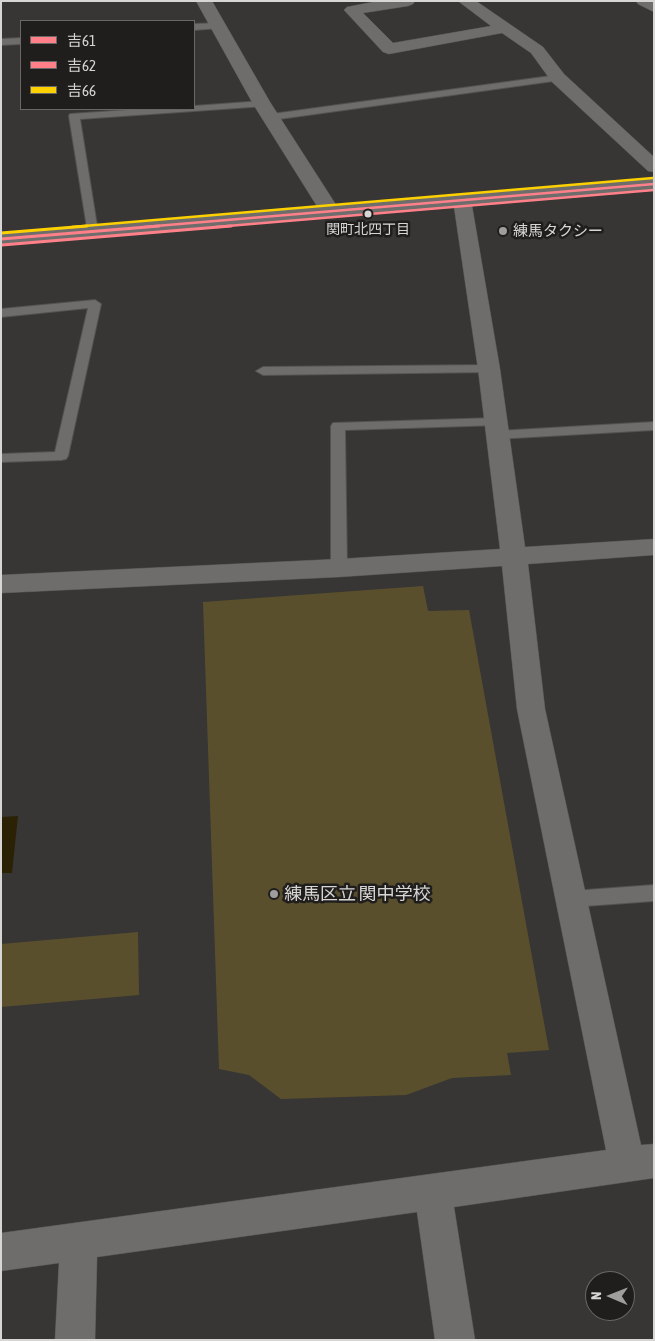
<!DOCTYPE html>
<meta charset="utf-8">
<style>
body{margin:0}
#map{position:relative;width:655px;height:1341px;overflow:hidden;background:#373634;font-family:"Asap Condensed","Noto Sans JP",sans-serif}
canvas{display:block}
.frame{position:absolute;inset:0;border:2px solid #d7d6d4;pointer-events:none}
.legend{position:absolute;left:20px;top:20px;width:175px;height:90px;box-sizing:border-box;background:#1f1e1d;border:1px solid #696866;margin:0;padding:6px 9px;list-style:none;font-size:15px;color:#d7d6d4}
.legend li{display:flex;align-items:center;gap:10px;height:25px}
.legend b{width:25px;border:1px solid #696866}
.north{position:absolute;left:585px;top:1271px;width:50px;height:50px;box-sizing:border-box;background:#1f1e1d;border:1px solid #696866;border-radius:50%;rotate:271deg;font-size:14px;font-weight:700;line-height:20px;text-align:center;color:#d7d6d4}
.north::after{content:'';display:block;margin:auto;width:18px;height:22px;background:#9f9e9c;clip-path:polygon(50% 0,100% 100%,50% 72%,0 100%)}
</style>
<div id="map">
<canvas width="655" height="1341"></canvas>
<div class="frame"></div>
<ul class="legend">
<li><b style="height:6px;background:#ff8089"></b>吉61</li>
<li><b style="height:6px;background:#ff8089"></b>吉62</li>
<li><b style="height:6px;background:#fdd000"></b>吉66</li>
</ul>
<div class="north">N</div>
</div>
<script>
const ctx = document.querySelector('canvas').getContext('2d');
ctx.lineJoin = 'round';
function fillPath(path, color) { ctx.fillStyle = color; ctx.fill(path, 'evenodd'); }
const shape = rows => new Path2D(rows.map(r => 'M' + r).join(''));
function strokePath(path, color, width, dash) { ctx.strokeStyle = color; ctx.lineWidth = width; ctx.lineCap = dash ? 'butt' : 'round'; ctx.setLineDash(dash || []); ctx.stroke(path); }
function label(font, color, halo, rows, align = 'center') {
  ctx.font = font + ' "Asap Condensed","Noto Sans JP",sans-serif'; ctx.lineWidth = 5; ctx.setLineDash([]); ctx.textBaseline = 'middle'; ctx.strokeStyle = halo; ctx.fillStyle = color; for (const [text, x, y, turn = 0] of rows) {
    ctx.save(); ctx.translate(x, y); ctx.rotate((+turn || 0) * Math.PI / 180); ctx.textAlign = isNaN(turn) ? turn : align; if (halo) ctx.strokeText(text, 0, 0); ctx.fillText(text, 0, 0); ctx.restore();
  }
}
fillPath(shape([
 [423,586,428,611,469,610,549,1050,507,1053,511,1075,452,1078,406,1095,281,1099,249,1075,219,1069,203,602],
 [138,932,139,995,1,1007,1,944]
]), '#5a4f2d');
fillPath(shape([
 [18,816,12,873,1,873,1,817]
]), '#2b2205');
const lane = shape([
 [218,23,221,24,221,28,194,30,194,24,218,23],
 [21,38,21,44,1,45,1,39,21,38],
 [558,75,563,78,561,80,272,120,267,117,272,114,558,75],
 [262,101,267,104,266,106,80,119,98,232,96,234,88,234,69,116,70,114,143,109,194,109,194,106,262,101],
 [95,300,101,304,68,456,66,459,61,460,1,462,1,454,55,452,88,308,1,317,1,309,95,300],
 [489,365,494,366,496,369,494,372,263,375,256,371,263,367,489,365],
 [495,418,500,419,502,422,500,425,345,430,347,568,344,572,334,572,331,568,331,426,333,423,495,418],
 [654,422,654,430,497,439,490,435,497,431,654,422],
 [654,885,654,901,572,907,565,904,563,899,565,894,572,891,654,885]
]);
const street = shape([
 [196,1,212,1,270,102,340,211,337,215,330,217,323,215,320,211,253,104,196,1],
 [378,1,415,1,413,4,408,6,363,13,393,43,491,26,458,1,476,1,543,47,564,74,654,157,654,172,648,171,552,82,531,53,502,33,389,54,383,52,344,10,347,7,378,1],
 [636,1,654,1,654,12,638,4,636,1],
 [462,194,469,196,471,200,500,369,525,547,654,539,654,555,528,564,545,709,641,1145,654,1144,654,1178,454,1207,475,1340,435,1340,417,1212,97,1257,95,1340,55,1340,59,1263,1,1271,1,1233,606,1150,517,709,502,566,339,577,1,593,1,575,339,559,500,549,478,369,453,200,455,196,462,194]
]);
const secondary = shape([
 [654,178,654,190,1,245,1,233,654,178]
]);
strokePath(lane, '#535251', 2);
strokePath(street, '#535251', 1);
strokePath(secondary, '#535251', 1);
fillPath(lane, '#6e6d6c');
fillPath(street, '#6e6d6c');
fillPath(secondary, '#6e6d6c');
strokePath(shape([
 [144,227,654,184]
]), '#ff8089', 2.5);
strokePath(shape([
 [1,239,159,226]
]), '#ff8089', 3);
strokePath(shape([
 [216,227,654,190]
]), '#ff8089', 2.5);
strokePath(shape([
 [2,245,231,226]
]), '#ff8089', 3);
strokePath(shape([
 [72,227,653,178]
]), '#fdd000', 2.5);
strokePath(shape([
 [1,233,87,226]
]), '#fdd000', 3);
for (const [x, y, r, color] of [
 [368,214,4.5,"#d7d6d4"],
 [503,231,5,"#9f9e9c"],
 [274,894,5,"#9f9e9c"]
]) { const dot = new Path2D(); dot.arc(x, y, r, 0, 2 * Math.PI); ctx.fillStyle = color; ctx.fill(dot); strokePath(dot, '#1f1e1d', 2); }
label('14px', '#d7d6d4', '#1f1e1d', [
 ["関町北四丁目",368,230]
]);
label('15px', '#d7d6d4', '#1f1e1d', [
 ["練馬タクシー",513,231]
], 'left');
label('18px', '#d7d6d4', '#1f1e1d', [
 ["練馬区立 関中学校",284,894]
], 'left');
</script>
